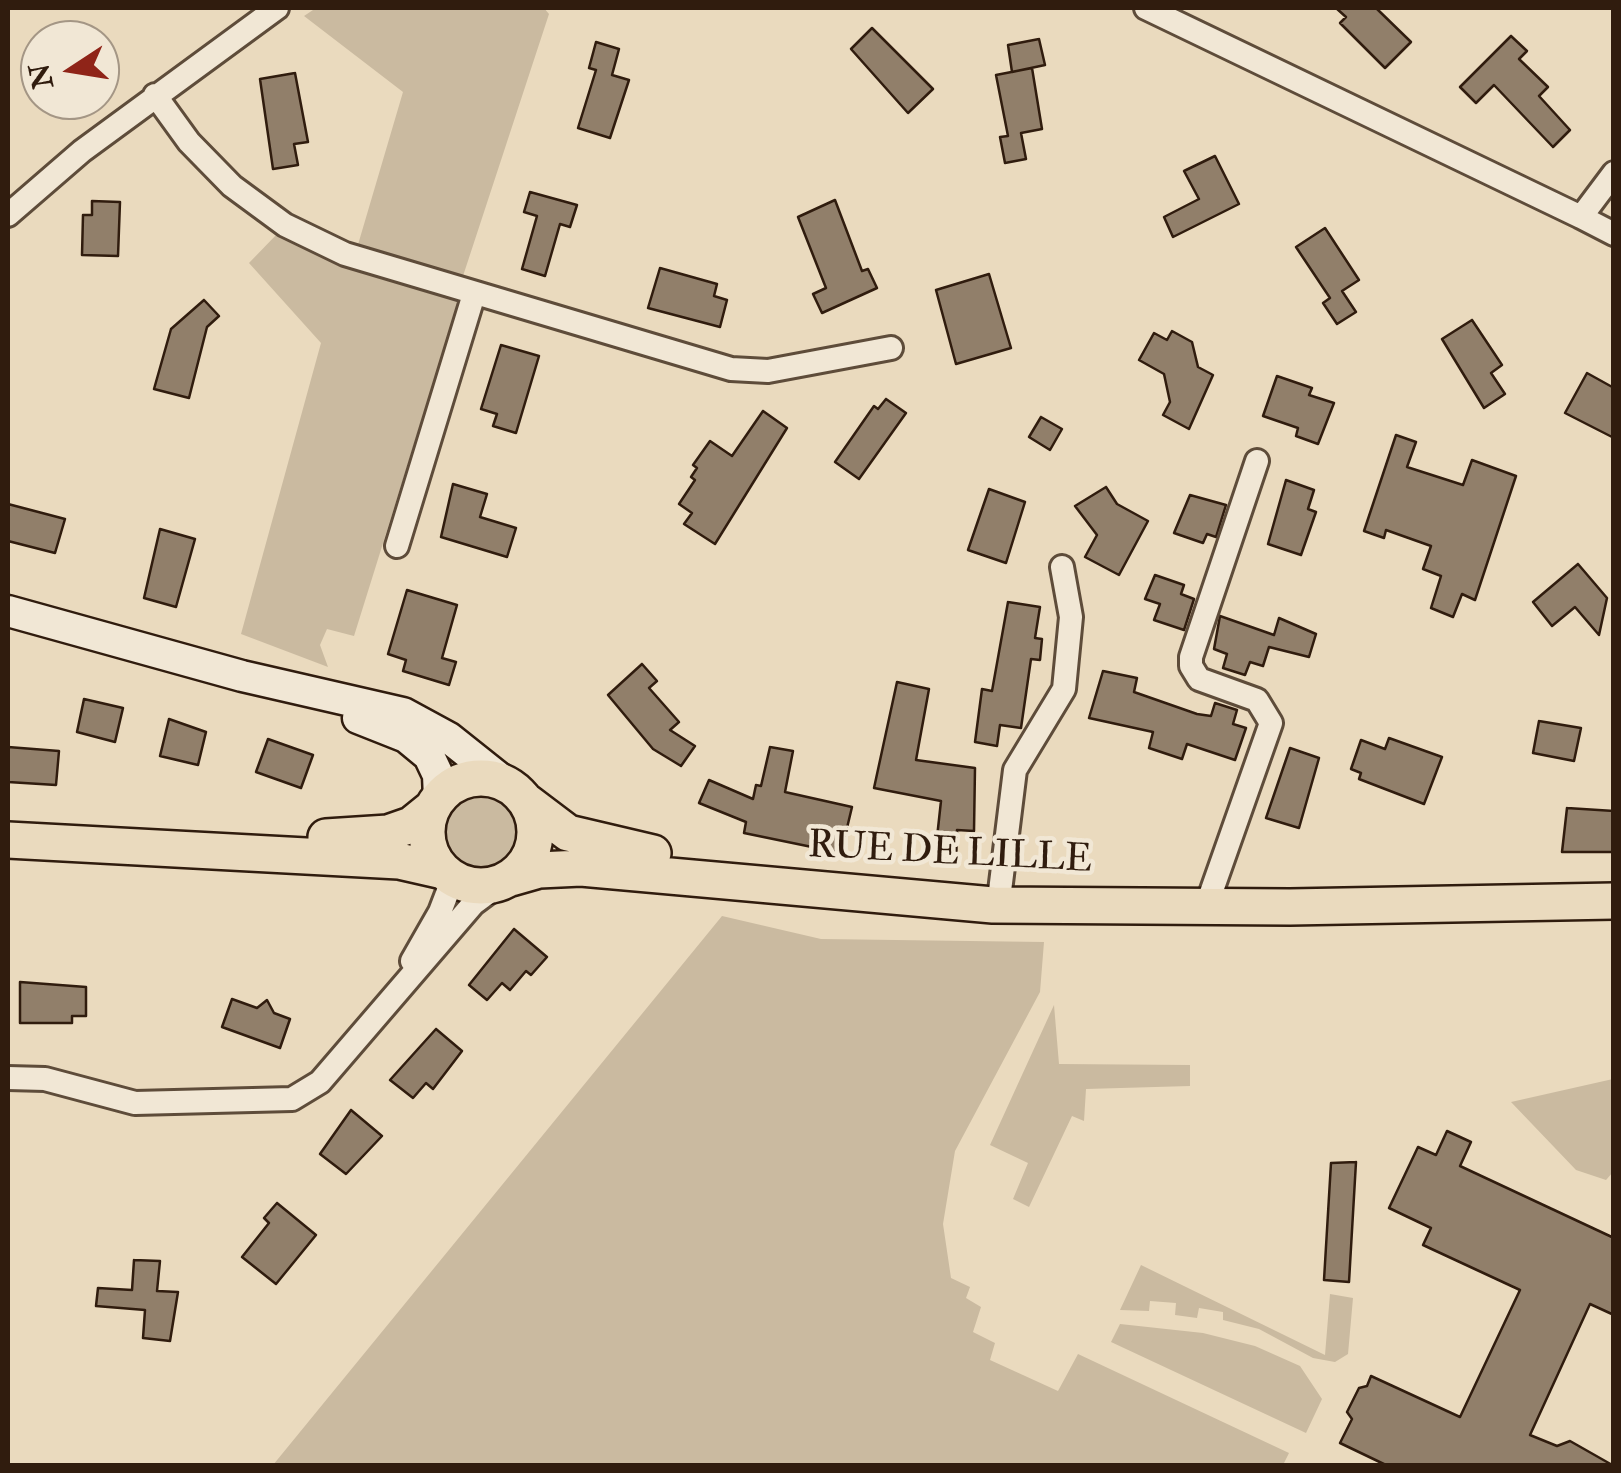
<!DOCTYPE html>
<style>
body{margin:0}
#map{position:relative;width:1621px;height:1473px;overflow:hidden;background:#eadabe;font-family:"IM FELL Double Pica",serif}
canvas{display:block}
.frame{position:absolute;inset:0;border:10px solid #301c0e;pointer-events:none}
.north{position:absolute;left:20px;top:20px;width:100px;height:100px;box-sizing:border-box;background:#f1e7d5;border:2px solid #a49685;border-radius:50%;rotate:258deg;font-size:28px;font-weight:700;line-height:40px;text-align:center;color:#301c0e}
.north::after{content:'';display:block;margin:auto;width:35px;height:45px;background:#8f2418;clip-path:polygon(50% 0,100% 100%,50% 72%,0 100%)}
</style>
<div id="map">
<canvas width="1621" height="1473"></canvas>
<div class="frame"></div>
<div class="north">N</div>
</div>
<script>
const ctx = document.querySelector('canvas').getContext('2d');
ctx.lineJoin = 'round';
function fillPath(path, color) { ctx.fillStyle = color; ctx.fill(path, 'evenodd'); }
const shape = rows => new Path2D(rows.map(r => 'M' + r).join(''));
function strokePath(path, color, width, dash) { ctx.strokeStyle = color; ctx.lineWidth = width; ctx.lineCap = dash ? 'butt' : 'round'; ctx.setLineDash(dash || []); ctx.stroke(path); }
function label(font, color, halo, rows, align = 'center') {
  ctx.font = font + ' "IM FELL Double Pica",serif'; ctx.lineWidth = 9; ctx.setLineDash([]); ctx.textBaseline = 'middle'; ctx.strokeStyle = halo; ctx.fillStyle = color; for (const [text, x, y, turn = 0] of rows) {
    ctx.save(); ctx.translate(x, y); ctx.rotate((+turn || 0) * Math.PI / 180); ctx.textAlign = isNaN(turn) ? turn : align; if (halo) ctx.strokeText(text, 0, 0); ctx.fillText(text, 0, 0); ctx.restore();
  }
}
fillPath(shape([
 [316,8,544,8,549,14,463,276,357,248,403,92,304,16],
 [278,233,349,267,459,300,354,636,327,629,320,645,328,667,241,634,321,343,249,263],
 '445 830a37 37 0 1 1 74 0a37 37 0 1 1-74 0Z',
 [722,916,821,939,1044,942,1040,992,955,1151,943,1224,951,1278,970,1287,966,1298,981,1307,973,1332,995,1343,990,1360,1058,1391,1078,1354,1289,1453,1283,1465,273,1465],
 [1054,1005,1059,1064,1190,1065,1190,1086,1086,1089,1084,1121,1072,1116,1029,1207,1013,1199,1028,1163,990,1145],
 [1613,1079,1613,1172,1606,1180,1576,1170,1511,1102],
 [1141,1265,1325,1355,1330,1294,1353,1298,1348,1354,1335,1362,1313,1358,1259,1329,1223,1320,1223,1312,1199,1308,1197,1318,1175,1315,1176,1303,1150,1301,1149,1311,1120,1310],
 [1120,1324,1203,1333,1255,1346,1300,1366,1322,1399,1306,1433,1111,1342]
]), '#cabaa0');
const building = shape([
 [1336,8,1376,8,1411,42,1385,68,1340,23,1346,17,1336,8],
 [872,28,933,89,908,113,851,49,872,28],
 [1511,36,1527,51,1519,59,1548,87,1539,96,1570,130,1553,147,1494,85,1476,103,1460,87,1511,36],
 [1039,39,1045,65,1012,72,1008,45,1039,39],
 [596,42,619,49,612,75,629,80,610,138,578,128,596,70,589,68,596,42],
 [1032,68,1042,129,1021,133,1026,159,1005,163,1000,137,1008,136,996,75,1032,68],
 [295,73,308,142,294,144,298,165,273,169,260,79,295,73],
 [1215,156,1239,204,1173,237,1164,217,1199,199,1184,171,1215,156],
 [530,192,577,205,570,227,560,224,545,276,522,269,537,216,524,212,530,192],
 [835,200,862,271,868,269,877,288,822,313,813,294,826,288,798,217,835,200],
 [92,201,120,202,118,256,82,255,83,215,92,215,92,201],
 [1325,228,1359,280,1342,291,1356,312,1337,324,1323,303,1330,298,1296,247,1325,228],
 [660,268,717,284,714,296,727,300,720,327,648,308,660,268],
 [989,274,1011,348,956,364,936,290,989,274],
 [204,300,219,316,207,327,189,398,154,389,171,329,204,300],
 [1472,320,1502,365,1491,373,1505,394,1484,408,1442,339,1472,320],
 [1172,331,1192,342,1198,367,1213,375,1189,429,1163,415,1170,402,1164,374,1139,360,1154,333,1167,340,1172,331],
 [501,345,539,356,516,433,493,426,497,414,481,409,501,345],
 [1587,373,1614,388,1614,438,1565,413,1587,373],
 [1277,376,1312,388,1309,395,1334,403,1318,444,1296,436,1298,428,1263,416,1277,376],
 [886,399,906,413,859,479,835,462,874,406,878,409,886,399],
 [763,411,787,428,715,544,684,524,692,513,679,504,695,480,691,477,697,468,693,465,710,441,732,456,763,411],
 [1041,417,1062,429,1050,450,1029,437,1041,417],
 [1396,435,1416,442,1407,467,1463,485,1472,460,1516,476,1475,600,1462,594,1453,617,1431,608,1441,576,1423,569,1431,546,1386,530,1384,538,1364,531,1396,435],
 [1286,480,1314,490,1308,509,1316,512,1301,555,1268,544,1286,480],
 [453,484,487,494,480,517,516,528,507,557,441,537,453,484],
 [1106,487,1117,504,1148,521,1119,575,1085,557,1097,535,1075,506,1106,487],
 [989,489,1025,502,1006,563,968,550,989,489],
 [1190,495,1226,505,1216,537,1207,534,1203,543,1174,533,1190,495],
 [8,504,65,519,55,553,8,541,8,504],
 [160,529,195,539,176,607,144,598,160,529],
 [1578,564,1607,598,1599,635,1575,607,1552,626,1533,602,1578,564],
 [1155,575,1184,585,1181,594,1194,599,1184,630,1154,620,1160,604,1145,599,1155,575],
 [407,590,457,605,442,658,456,662,449,685,403,671,406,660,388,654,407,590],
 [1008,602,1040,607,1035,638,1042,639,1040,660,1031,659,1021,728,1000,725,997,746,975,742,982,689,992,691,1008,602],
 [1220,616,1274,635,1279,618,1316,634,1309,657,1269,647,1263,666,1250,662,1245,675,1223,668,1227,654,1214,649,1220,616],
 [642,664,657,681,649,688,679,722,670,730,695,746,681,766,653,749,608,695,642,664],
 [1103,671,1137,678,1134,692,1197,714,1211,716,1215,703,1237,710,1233,724,1246,728,1235,760,1187,744,1182,759,1149,748,1153,732,1089,718,1103,671],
 [897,682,929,689,916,760,975,768,974,831,957,830,956,865,934,865,941,801,874,788,897,682],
 [84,699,123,708,115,742,77,732,84,699],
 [169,719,206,732,198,765,160,756,169,719],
 [1539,721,1581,728,1574,761,1533,753,1539,721],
 [1389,738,1442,757,1424,804,1359,779,1361,773,1351,769,1361,740,1385,749,1389,738],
 [268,739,313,755,301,788,256,772,268,739],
 [8,747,59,751,56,785,8,782,8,747],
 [770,747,793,751,785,792,852,807,841,853,744,833,746,822,699,803,709,780,753,799,756,785,761,786,770,747],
 [1290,748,1319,758,1299,828,1266,818,1290,748],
 [1567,808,1614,811,1614,852,1562,852,1567,808],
 [514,929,547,957,531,975,526,971,510,990,502,983,487,1000,469,985,514,929],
 [20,982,86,987,86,1016,72,1016,72,1023,20,1023,20,982],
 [232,999,257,1008,267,1000,274,1013,290,1019,280,1048,222,1027,232,999],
 [436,1029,462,1051,433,1089,426,1083,413,1098,390,1080,436,1029],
 [351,1110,382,1136,346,1174,320,1154,351,1110],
 [1447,1131,1471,1142,1460,1166,1614,1238,1614,1315,1590,1304,1530,1435,1557,1446,1570,1441,1614,1466,1388,1466,1340,1443,1352,1419,1347,1412,1359,1388,1367,1386,1371,1376,1460,1417,1520,1290,1423,1245,1431,1228,1389,1208,1418,1147,1436,1155,1447,1131],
 [1356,1162,1349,1282,1324,1280,1331,1163,1356,1162],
 [277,1203,316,1235,276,1284,242,1257,269,1223,264,1218,277,1203],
 [134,1260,160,1261,157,1291,178,1292,170,1341,143,1338,145,1310,96,1306,98,1288,132,1290,134,1260]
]);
fillPath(building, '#917f6a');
strokePath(building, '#301c0e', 2.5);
const minor = shape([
 [1146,8,1581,217],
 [155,95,189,142,232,186,285,225,345,254,731,369,768,371,891,348],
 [1614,173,1581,217,1614,234],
 [8,215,82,151,277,8],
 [397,546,474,294],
 [1000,891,1015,770,1064,689,1071,617,1062,567],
 [1211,893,1271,723,1257,700,1199,679,1191,666,1191,657,1257,461],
 [412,961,440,912,453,878],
 [8,1078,45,1079,135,1103,292,1099,320,1082,473,904,500,884]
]);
const secondary = shape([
 [8,611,242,676,403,713,449,738,508,785],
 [358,718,406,737,429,756,438,775,439,798]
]);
const primary = shape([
 '427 832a54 54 0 1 1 108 0a54 54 0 1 1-108 0Z',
 [527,802,568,833,653,853],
 [326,837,388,833,411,825,432,808],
 [8,840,399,861,443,871],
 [511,878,539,870,581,868,993,905,1290,907,1614,901]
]);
strokePath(minor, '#5e4c3a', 28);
strokePath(secondary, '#301c0e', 35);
strokePath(primary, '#301c0e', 40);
strokePath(minor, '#f1e7d5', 22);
strokePath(secondary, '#f1e7d5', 30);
strokePath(primary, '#eadabe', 35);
label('38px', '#301c0e', '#f1e7d5', [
 ["RUE DE LILLE",950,855,3]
]);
</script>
